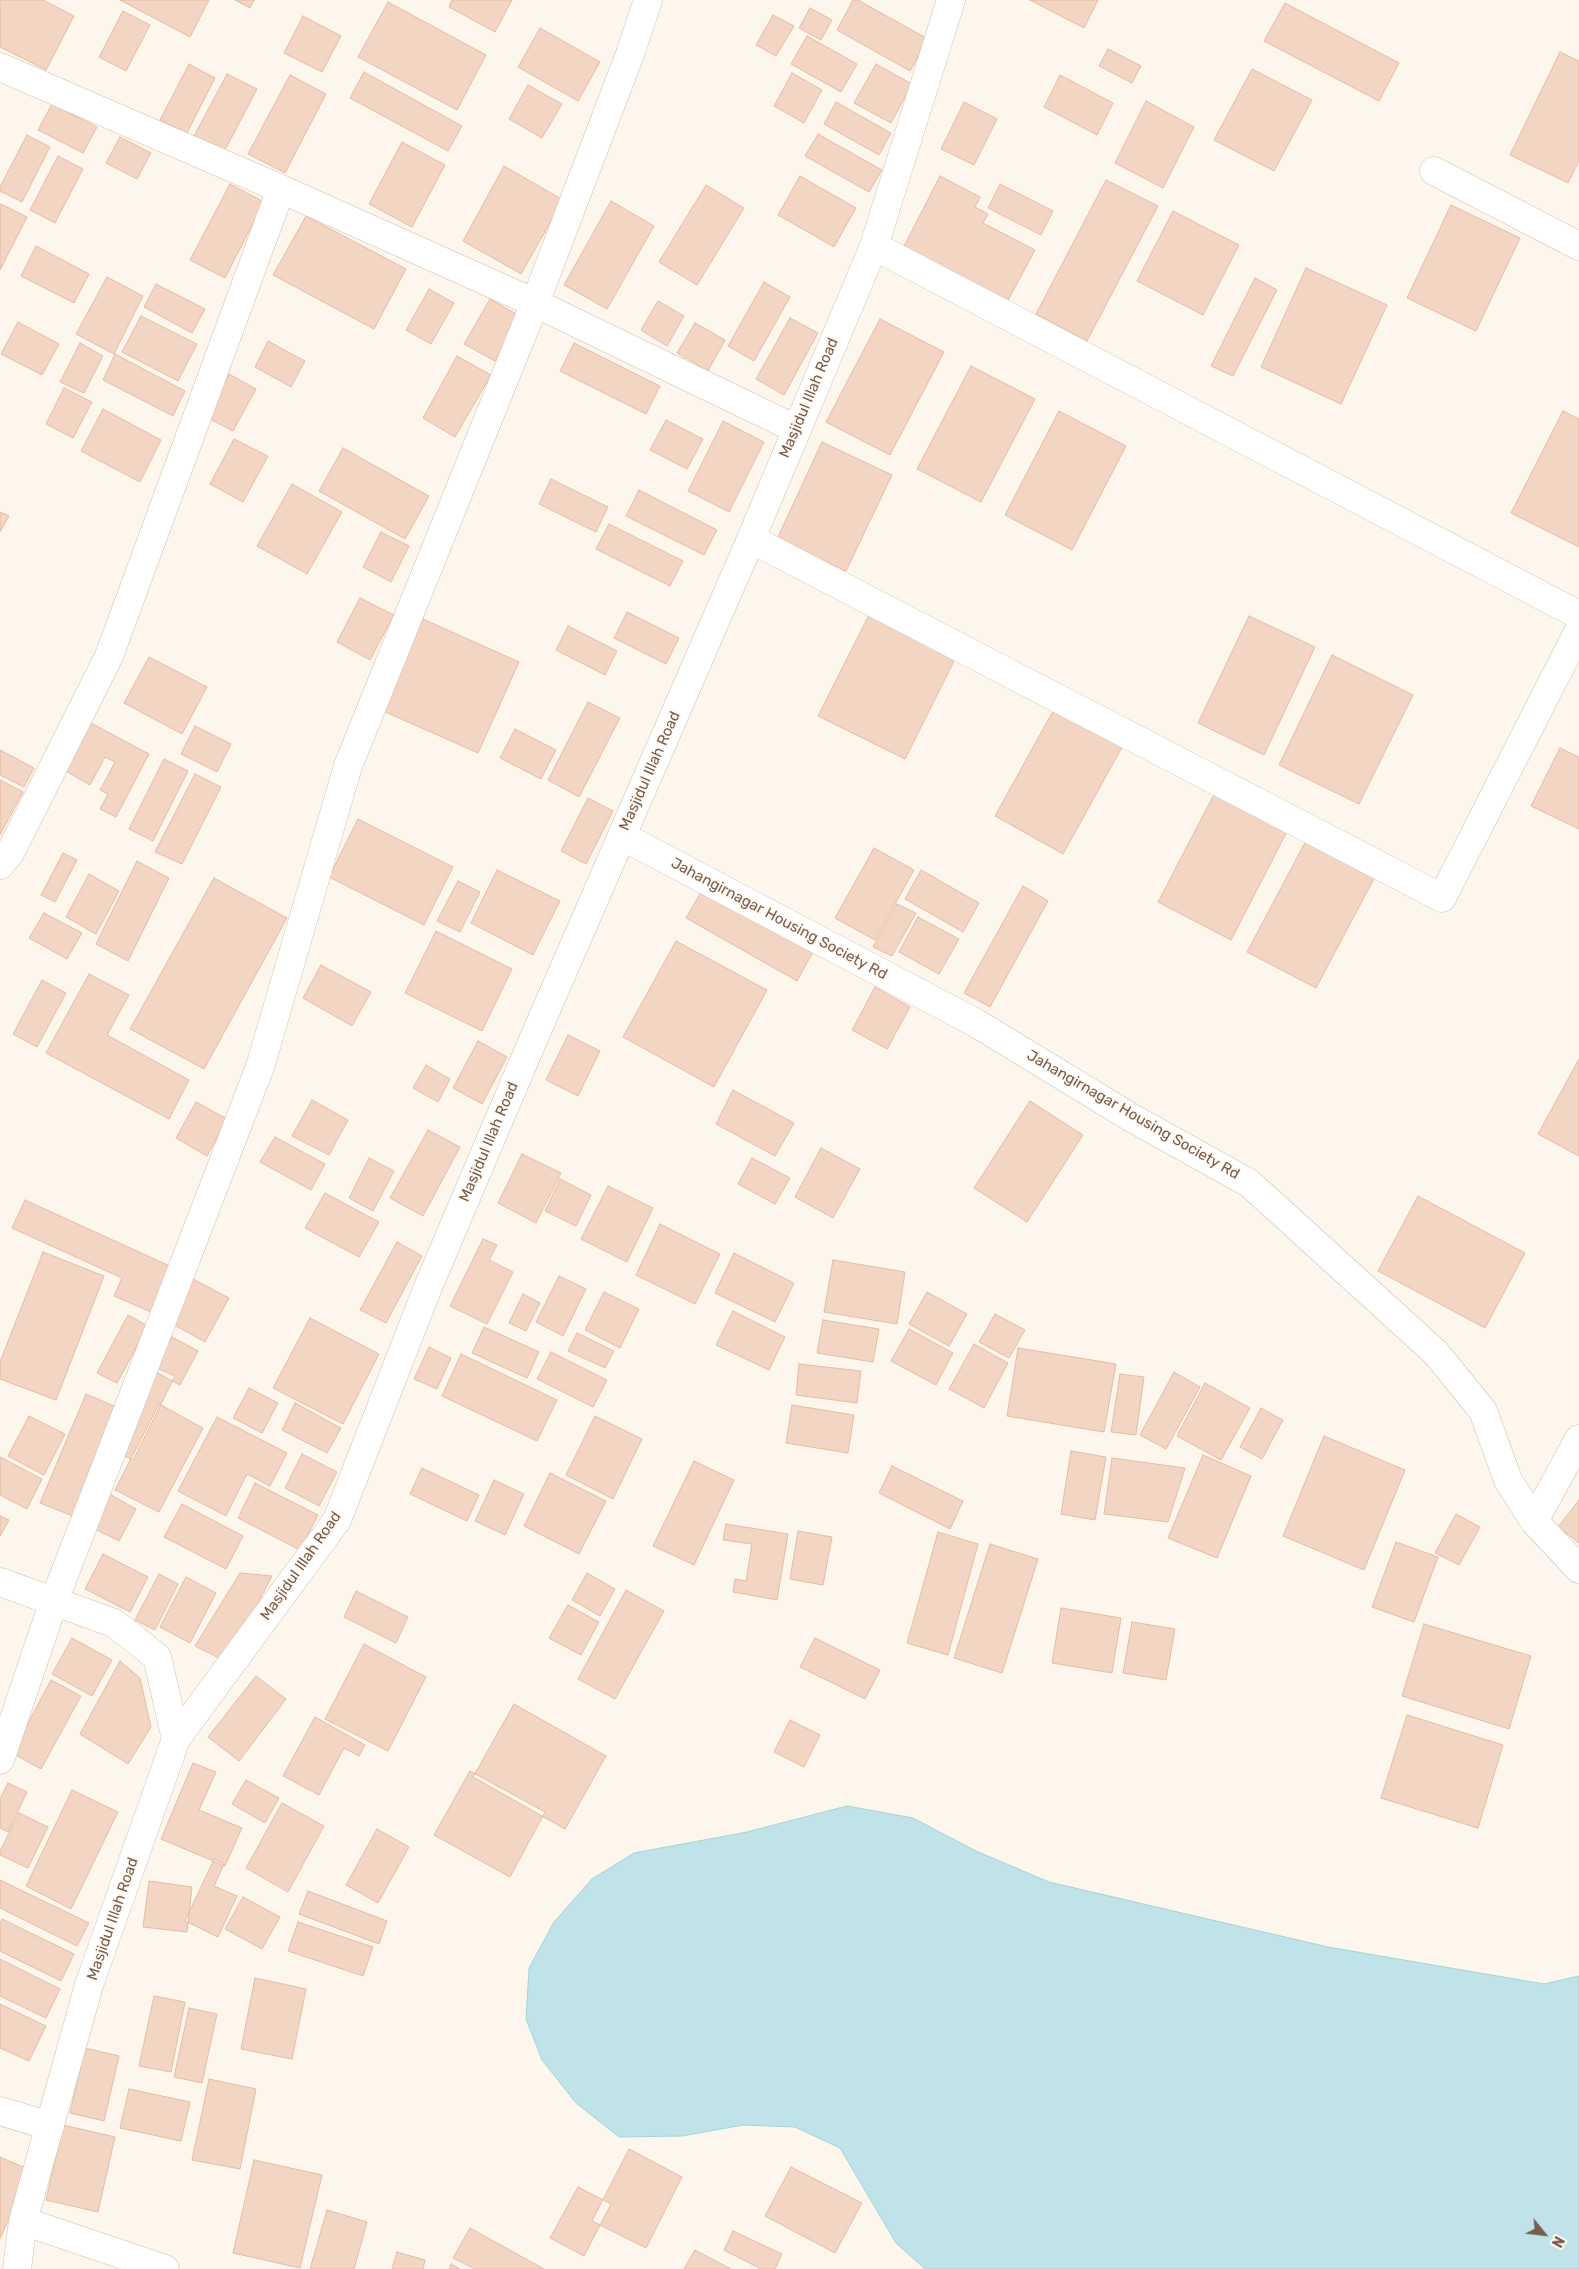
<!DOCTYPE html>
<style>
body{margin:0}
#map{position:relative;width:1579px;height:2269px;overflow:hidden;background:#fdf6ec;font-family:Rubik,sans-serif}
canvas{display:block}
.north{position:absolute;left:1519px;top:2209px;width:50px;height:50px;-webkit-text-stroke:4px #fffaf3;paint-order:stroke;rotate:119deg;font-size:14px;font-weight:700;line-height:20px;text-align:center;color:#7a5c4d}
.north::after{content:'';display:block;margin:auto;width:18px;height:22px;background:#7a5c4d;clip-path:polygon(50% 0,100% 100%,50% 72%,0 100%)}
</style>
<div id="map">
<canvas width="1579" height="2269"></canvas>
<div class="north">N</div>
</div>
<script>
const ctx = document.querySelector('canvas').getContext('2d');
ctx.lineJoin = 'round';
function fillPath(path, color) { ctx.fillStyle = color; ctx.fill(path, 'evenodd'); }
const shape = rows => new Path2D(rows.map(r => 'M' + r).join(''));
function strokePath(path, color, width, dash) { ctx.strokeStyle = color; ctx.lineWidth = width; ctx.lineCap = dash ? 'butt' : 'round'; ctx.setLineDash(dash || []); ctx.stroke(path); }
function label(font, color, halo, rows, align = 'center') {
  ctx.font = font + ' Rubik,sans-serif'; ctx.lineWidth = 4; ctx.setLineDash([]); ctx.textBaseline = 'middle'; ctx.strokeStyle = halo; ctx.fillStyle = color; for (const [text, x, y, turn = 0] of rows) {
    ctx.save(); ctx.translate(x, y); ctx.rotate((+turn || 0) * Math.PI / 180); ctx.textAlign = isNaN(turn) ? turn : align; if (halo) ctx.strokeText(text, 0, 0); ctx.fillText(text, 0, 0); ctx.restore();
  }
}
const water = shape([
 [847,1806,913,1818,976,1851,1049,1882,1328,1947,1544,1984,1579,1976,1579,2269,925,2269,896,2243,840,2148,795,2127,743,2125,682,2136,619,2137,576,2103,542,2060,526,2019,529,1968,554,1922,592,1879,634,1853,747,1832,847,1806]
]);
fillPath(water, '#bfe3e8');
strokePath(water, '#a5d3da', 1);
const building = shape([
 [0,0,43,0,74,16,46,70,0,47,0,0],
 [120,0,209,0,190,37,120,0],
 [235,0,254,0,250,8,235,0],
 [452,0,512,0,495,32,449,7,452,0],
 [853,0,858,0,928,39,910,71,837,30,853,0],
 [1030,0,1098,0,1084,28,1030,0],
 [388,2,486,55,457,110,358,57,388,2],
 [1285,3,1399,63,1379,101,1264,41,1285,3],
 [810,8,832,20,821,40,799,28,810,8],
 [123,11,150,25,126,71,99,57,123,11],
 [773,15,794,26,776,56,756,45,773,15],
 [303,16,341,36,322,72,284,53,303,16],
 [540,28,600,62,578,101,518,67,540,28],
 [807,36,857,64,841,92,791,64,807,36],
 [1108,49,1141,66,1132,83,1099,66,1108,49],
 [1560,52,1579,61,1579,161,1568,183,1510,155,1560,52],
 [189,64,215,78,187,133,160,120,189,64],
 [876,64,912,84,891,123,854,103,876,64],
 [1252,69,1312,100,1274,171,1214,140,1252,69],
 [364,72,462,126,448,151,350,98,364,72],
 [792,73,822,90,804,123,774,106,792,73],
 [227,74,257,89,224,152,194,136,227,74],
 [290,75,326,94,285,173,248,154,290,75],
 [1060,75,1113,103,1097,135,1044,107,1060,75],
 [528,85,562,104,542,138,509,119,528,85],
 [1146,101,1194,127,1163,188,1115,163,1146,101],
 [836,102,891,133,879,155,824,124,836,102],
 [964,102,997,119,974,165,941,149,964,102],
 [52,104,97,127,83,153,38,130,52,104],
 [818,134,882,170,869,192,805,156,818,134],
 [27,135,50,147,22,202,0,191,0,187,27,135],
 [120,137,151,153,137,179,106,163,120,137],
 [402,142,445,165,412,227,369,204,402,142],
 [58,156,83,169,55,223,30,210,58,156],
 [504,166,563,200,521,274,463,241,504,166],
 [800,176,856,208,834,247,778,215,800,176],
 [940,176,980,197,975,207,988,214,983,223,1035,250,1005,306,901,252,940,176],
 [1106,180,1158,206,1087,341,1036,314,1106,180],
 [230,184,264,202,225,278,190,260,230,184],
 [1000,184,1053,211,1041,235,988,208,1000,184],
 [706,185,744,208,697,285,659,262,706,185],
 [611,201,654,226,607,309,564,285,611,201],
 [1,204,27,217,0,270,0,207,1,204],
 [1451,205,1520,238,1476,331,1407,298,1451,205],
 [1173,211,1239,245,1203,315,1137,281,1173,211],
 [306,216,406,269,374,329,273,275,306,216],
 [36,246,89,274,74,303,21,276,36,246],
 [1306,268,1387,305,1341,404,1261,367,1306,268],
 [107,277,143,296,114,354,76,334,107,277],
 [1255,278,1277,290,1233,376,1211,366,1255,278],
 [764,282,790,297,754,361,728,346,764,282],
 [156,284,205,309,192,333,144,307,156,284],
 [429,289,454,303,431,344,406,330,429,289],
 [490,299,520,316,495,361,464,344,490,299],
 [658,301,684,316,667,346,641,330,658,301],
 [141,316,197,344,178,381,122,352,141,316],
 [790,318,818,333,784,395,756,379,790,318],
 [880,319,944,352,890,455,826,422,880,319],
 [18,322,59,344,42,375,1,354,18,322],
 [695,323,725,340,708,371,677,353,695,323],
 [268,341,305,361,291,387,255,367,268,341],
 [80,343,103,356,84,393,60,382,80,343],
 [574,343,660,386,646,414,560,371,574,343],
 [115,354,185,391,173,416,103,380,115,354],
 [457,356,491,375,455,437,423,418,457,356],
 [971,366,1035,399,981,502,917,469,971,366],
 [229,374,256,389,233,431,206,417,229,374],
 [64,388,92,402,73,438,46,424,64,388],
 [103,409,161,440,140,482,81,451,103,409],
 [1059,411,1126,446,1072,550,1005,515,1059,411],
 [1563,411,1579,419,1579,547,1511,513,1563,411],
 [666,420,703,439,687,469,650,450,666,420],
 [723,421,764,442,729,512,688,491,723,421],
 [234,439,268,456,243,502,210,484,234,439],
 [822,442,892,475,846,571,777,539,822,442],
 [343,448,429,496,405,539,319,491,343,448],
 [551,479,608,507,596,532,539,504,551,479],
 [292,484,342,512,307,574,257,546,292,484],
 [639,490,717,530,704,555,626,516,639,490],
 [0,512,9,516,0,532,0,512],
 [609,524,683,561,670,586,596,549,609,524],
 [381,532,409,546,391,582,363,567,381,532],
 [360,598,394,615,370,660,337,642,360,598],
 [627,612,679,638,666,664,614,638,627,612],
 [869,615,955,659,905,759,818,716,869,615],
 [1249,616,1315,647,1264,755,1198,723,1249,616],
 [423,619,519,662,478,753,383,711,423,619],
 [568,626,617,651,605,675,556,650,568,626],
 [1332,655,1413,695,1359,804,1279,765,1332,655],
 [149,657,207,687,182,734,124,703,149,657],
 [588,702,620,718,579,797,548,780,588,702],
 [1058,702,1126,740,1063,854,995,816,1058,702],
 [89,722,149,754,116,817,100,809,108,794,100,790,115,762,105,757,90,785,64,770,89,722],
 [195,726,231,744,217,772,181,754,195,726],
 [515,729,556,750,541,779,500,758,515,729],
 [1560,748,1579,757,1579,829,1531,806,1560,748],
 [0,750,34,768,24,787,0,775,0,750],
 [164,759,188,771,153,841,129,829,164,759],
 [195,774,221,787,182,864,155,852,195,774],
 [0,780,23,792,0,835,0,780],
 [1220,783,1293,820,1231,940,1158,902,1220,783],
 [588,798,613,811,586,864,561,851,588,798],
 [358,819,453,867,424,925,329,877,358,819],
 [1309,835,1378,871,1316,988,1247,952,1309,835],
 [874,848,914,870,875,940,835,918,874,848],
 [63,853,77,860,55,902,41,895,63,853],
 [137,861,169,878,128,961,96,944,137,861],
 [497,870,560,901,533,955,471,923,497,870],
 [921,870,979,903,963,932,905,899,921,870],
 [89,874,119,891,96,934,66,917,89,874],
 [214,878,287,918,204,1069,130,1029,214,878],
 [458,881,480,892,460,932,437,921,458,881],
 [1023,886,1048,901,990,1007,964,993,1023,886],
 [704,887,814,950,797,981,686,918,704,887],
 [897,904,916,913,892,956,873,947,897,904],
 [44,913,82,933,67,959,29,938,44,913],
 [918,917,959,939,939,974,899,952,918,917],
 [436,931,512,969,482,1031,405,993,436,931],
 [676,941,767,990,714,1087,623,1037,676,941],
 [321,965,371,992,352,1026,303,998,321,965],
 [89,974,129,995,107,1035,189,1080,169,1119,46,1053,89,974],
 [42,980,66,993,37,1047,13,1034,42,980],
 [875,987,910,1007,887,1049,852,1030,875,987],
 [568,1035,600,1051,578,1096,546,1080,568,1035],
 [478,1041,507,1057,482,1104,453,1088,478,1041],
 [1579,1059,1579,1156,1538,1134,1579,1059],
 [426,1065,450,1079,438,1102,413,1088,426,1065],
 [733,1090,794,1123,775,1156,716,1124,733,1090],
 [312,1100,348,1120,329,1155,292,1136,312,1100],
 [1030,1101,1083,1135,1027,1222,974,1188,1030,1101],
 [196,1102,227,1119,207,1156,176,1138,196,1102],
 [428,1130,460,1147,423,1216,390,1198,428,1130],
 [275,1137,325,1164,311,1190,260,1162,275,1137],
 [821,1148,860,1169,833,1218,795,1197,821,1148],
 [522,1154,561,1173,536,1223,498,1203,522,1154],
 [369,1158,394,1171,373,1211,349,1198,369,1158],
 [752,1158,790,1178,775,1204,738,1184,752,1158],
 [560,1179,591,1195,576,1226,545,1211,560,1179],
 [608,1186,653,1208,627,1262,581,1239,608,1186],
 [325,1193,379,1222,359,1257,305,1228,325,1193],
 [1418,1196,1525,1253,1485,1328,1378,1271,1418,1196],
 [25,1200,172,1267,151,1312,114,1296,122,1278,12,1228,25,1200],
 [660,1224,720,1254,695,1304,636,1275,660,1224],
 [483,1239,497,1245,489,1260,513,1272,487,1324,450,1306,483,1239],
 [397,1242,422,1256,386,1323,360,1310,397,1242],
 [43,1252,104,1276,56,1400,0,1379,0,1362,43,1252],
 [734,1253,794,1283,775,1322,715,1293,734,1253],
 [833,1260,905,1272,897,1324,824,1312,833,1260],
 [559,1276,586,1289,563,1336,536,1322,559,1276],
 [193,1279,229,1298,205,1342,169,1322,193,1279],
 [604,1292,639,1309,620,1348,585,1330,604,1292],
 [927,1292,967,1314,949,1346,909,1324,927,1292],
 [523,1294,540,1303,526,1331,509,1323,523,1294],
 [733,1311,785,1337,769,1370,716,1345,733,1311],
 [995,1314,1025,1330,1009,1358,979,1342,995,1314],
 [128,1315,148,1326,117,1383,97,1373,128,1315],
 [310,1318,379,1354,343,1424,273,1388,310,1318],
 [823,1320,879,1329,873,1362,817,1353,823,1320],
 [484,1327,539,1352,527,1378,472,1353,484,1327],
 [909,1329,953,1353,936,1385,891,1361,909,1329],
 [577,1333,614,1351,605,1368,568,1351,577,1333],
 [172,1337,198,1351,180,1385,154,1371,172,1337],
 [974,1344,1008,1363,984,1408,949,1389,974,1344],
 [429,1347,451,1358,437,1389,414,1379,429,1347],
 [1018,1348,1116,1364,1104,1432,1007,1416,1018,1348],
 [551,1352,607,1380,593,1407,537,1379,551,1352],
 [461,1354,557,1400,537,1441,442,1396,461,1354],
 [799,1364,861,1371,857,1403,796,1395,799,1364],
 [157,1368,175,1376,133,1460,114,1451,157,1368],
 [1174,1372,1200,1387,1166,1449,1140,1435,1174,1372],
 [1120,1374,1144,1377,1136,1435,1111,1432,1120,1374],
 [1205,1383,1250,1408,1221,1460,1177,1436,1205,1383],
 [249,1388,278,1403,262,1433,233,1418,249,1388],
 [86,1394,119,1408,73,1516,40,1503,86,1394],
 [295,1403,341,1428,327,1453,282,1430,295,1403],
 [159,1404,203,1428,159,1512,115,1490,159,1404],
 [792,1405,854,1415,848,1453,786,1443,792,1405],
 [1261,1408,1283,1420,1262,1459,1240,1447,1261,1408],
 [29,1416,65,1434,44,1475,8,1456,29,1416],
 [595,1416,642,1439,613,1499,566,1475,595,1416],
 [217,1417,287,1453,270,1486,247,1474,226,1516,178,1491,217,1417],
 [1324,1436,1405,1470,1364,1570,1283,1536,1324,1436],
 [1071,1451,1106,1457,1095,1520,1061,1514,1071,1451],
 [302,1454,337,1472,319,1506,285,1488,302,1454],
 [1203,1455,1251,1476,1217,1558,1168,1538,1203,1455],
 [0,1457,42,1479,27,1509,0,1495,0,1457],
 [1112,1458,1185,1468,1168,1522,1104,1514,1112,1458],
 [694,1461,734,1480,694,1565,653,1546,694,1461],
 [892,1466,963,1501,950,1529,879,1493,892,1466],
 [422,1468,479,1495,467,1521,410,1494,422,1468],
 [550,1473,606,1501,579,1554,524,1526,550,1473],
 [494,1480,524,1494,505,1535,475,1521,494,1480],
 [255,1483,318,1515,300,1550,238,1518,255,1483],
 [104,1491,136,1509,119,1541,87,1525,104,1491],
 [1579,1500,1579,1543,1558,1527,1579,1500],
 [182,1504,243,1536,226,1569,164,1537,182,1504],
 [1456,1514,1480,1527,1459,1565,1435,1553,1456,1514],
 [0,1516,9,1520,0,1536,0,1516],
 [726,1524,788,1534,777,1600,733,1592,735,1579,746,1581,752,1544,723,1540,726,1524],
 [798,1531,832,1537,823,1585,790,1579,798,1531],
 [938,1532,978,1544,948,1655,907,1643,938,1532],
 [1396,1542,1438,1557,1414,1622,1372,1607,1396,1542],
 [990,1544,1038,1559,1002,1673,954,1658,990,1544],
 [103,1554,148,1577,130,1612,85,1589,103,1554],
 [240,1573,272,1576,227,1662,195,1646,240,1573],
 [587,1573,615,1589,600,1616,572,1600,587,1573],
 [159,1574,178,1584,155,1630,135,1620,159,1574],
 [186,1577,216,1593,190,1643,160,1627,186,1577],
 [626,1590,664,1611,615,1699,578,1679,626,1590],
 [356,1591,408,1617,396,1643,344,1617,356,1591],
 [568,1605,599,1622,581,1655,549,1638,568,1605],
 [1061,1608,1121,1618,1112,1673,1052,1663,1061,1608],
 [1132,1622,1175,1629,1166,1680,1123,1673,1132,1622],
 [1424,1624,1531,1656,1509,1729,1402,1696,1424,1624],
 [72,1638,112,1660,92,1696,52,1674,72,1638],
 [815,1638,880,1670,865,1699,800,1667,815,1638],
 [364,1644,426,1677,388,1751,325,1719,364,1644],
 [120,1661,140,1678,151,1727,128,1764,80,1734,120,1661],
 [256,1676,286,1699,239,1761,208,1737,256,1676],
 [51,1680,81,1696,41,1769,12,1753,51,1680],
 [514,1704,606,1756,565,1829,473,1777,514,1704],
 [1407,1715,1503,1745,1478,1828,1381,1798,1407,1715],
 [315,1717,365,1745,359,1756,344,1748,319,1795,283,1776,315,1717],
 [790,1720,820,1735,804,1767,774,1752,790,1720],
 [193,1763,216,1772,199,1810,242,1828,225,1866,161,1839,193,1763],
 [470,1771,545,1812,510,1877,434,1835,470,1771],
 [246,1780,279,1798,265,1823,232,1804,246,1780],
 [8,1783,27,1792,8,1832,0,1828,0,1799,8,1783],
 [72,1790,118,1812,71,1909,26,1886,72,1790],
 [282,1803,324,1826,288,1892,246,1868,282,1803],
 [19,1813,48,1827,28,1868,0,1855,0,1851,19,1813],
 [377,1829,409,1847,378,1903,346,1885,377,1829],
 [214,1859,224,1864,214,1886,237,1896,218,1937,185,1921,214,1859],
 [0,1880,89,1923,77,1946,0,1908,0,1880],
 [149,1881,192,1887,187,1932,143,1927,149,1881],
 [308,1891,387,1921,379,1944,299,1914,308,1891],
 [243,1897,280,1917,262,1949,225,1929,243,1897],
 [2,1919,74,1954,61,1981,0,1951,0,1923,2,1919],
 [298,1922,373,1947,363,1976,288,1951,298,1922],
 [0,1959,60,1989,46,2018,0,1996,0,1959],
 [255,1978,306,1989,292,2059,241,2049,255,1978],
 [154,1996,185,2002,171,2072,139,2066,154,1996],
 [0,2004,46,2026,29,2061,0,2048,0,2004],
 [189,2008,217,2014,202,2083,174,2077,189,2008],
 [85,2048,119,2056,104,2121,70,2113,85,2048],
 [209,2079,256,2089,240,2169,192,2160,209,2079],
 [129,2089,190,2102,181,2141,120,2128,129,2089],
 [63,2125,115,2137,98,2212,46,2200,63,2125],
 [629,2149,682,2177,646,2248,592,2221,629,2149],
 [0,2157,30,2170,0,2239,0,2157],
 [254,2160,322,2175,300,2268,233,2253,254,2160],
 [791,2167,862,2203,835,2253,765,2216,791,2167],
 [578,2187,611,2204,584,2256,550,2238,578,2187],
 [327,2210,367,2222,354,2269,310,2269,327,2210],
 [470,2228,544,2269,475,2269,453,2258,470,2228],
 [733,2231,782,2254,775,2269,761,2269,724,2250,733,2231],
 [695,2250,731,2269,684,2269,695,2250],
 [397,2252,425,2260,423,2269,392,2269,397,2252],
 [451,2264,460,2269,449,2269,451,2264]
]);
fillPath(building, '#f3d5c3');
strokePath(building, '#e6bba3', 1);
const street = shape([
 [0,67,281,189,535,303,796,429],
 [1434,171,1579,246],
 [874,246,1579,615],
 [751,539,1442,898,1579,630],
 [622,836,976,1023,1132,1118,1249,1183,1436,1353,1483,1411,1508,1480,1534,1521,1579,1569],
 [0,865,10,853,109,656,281,189],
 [1534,1521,1579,1439],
 [0,1582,114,1623,157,1657,176,1739],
 [0,1760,54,1601,260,1067,348,766,535,303,630,54,648,0],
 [0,2111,50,2126],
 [23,2221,165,2269],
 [17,2269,23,2221,89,1985,176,1739,337,1520,428,1287,533,1040,751,539,874,246,951,0]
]);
strokePath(street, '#d1beb0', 29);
strokePath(street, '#fff', 28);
label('15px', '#7a5c4d', '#fffaf3', [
 ["Masjidul Illah Road",809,398,-67],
 ["Masjidul Illah Road",650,771,-66],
 ["Jahangirnagar Housing Society Rd",779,919,28],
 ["Jahangirnagar Housing Society Rd",1133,1115,30],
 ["Masjidul Illah Road",489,1142,-67],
 ["Masjidul Illah Road",301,1566,-55],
 ["Masjidul Illah Road",113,1919,-71]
]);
</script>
